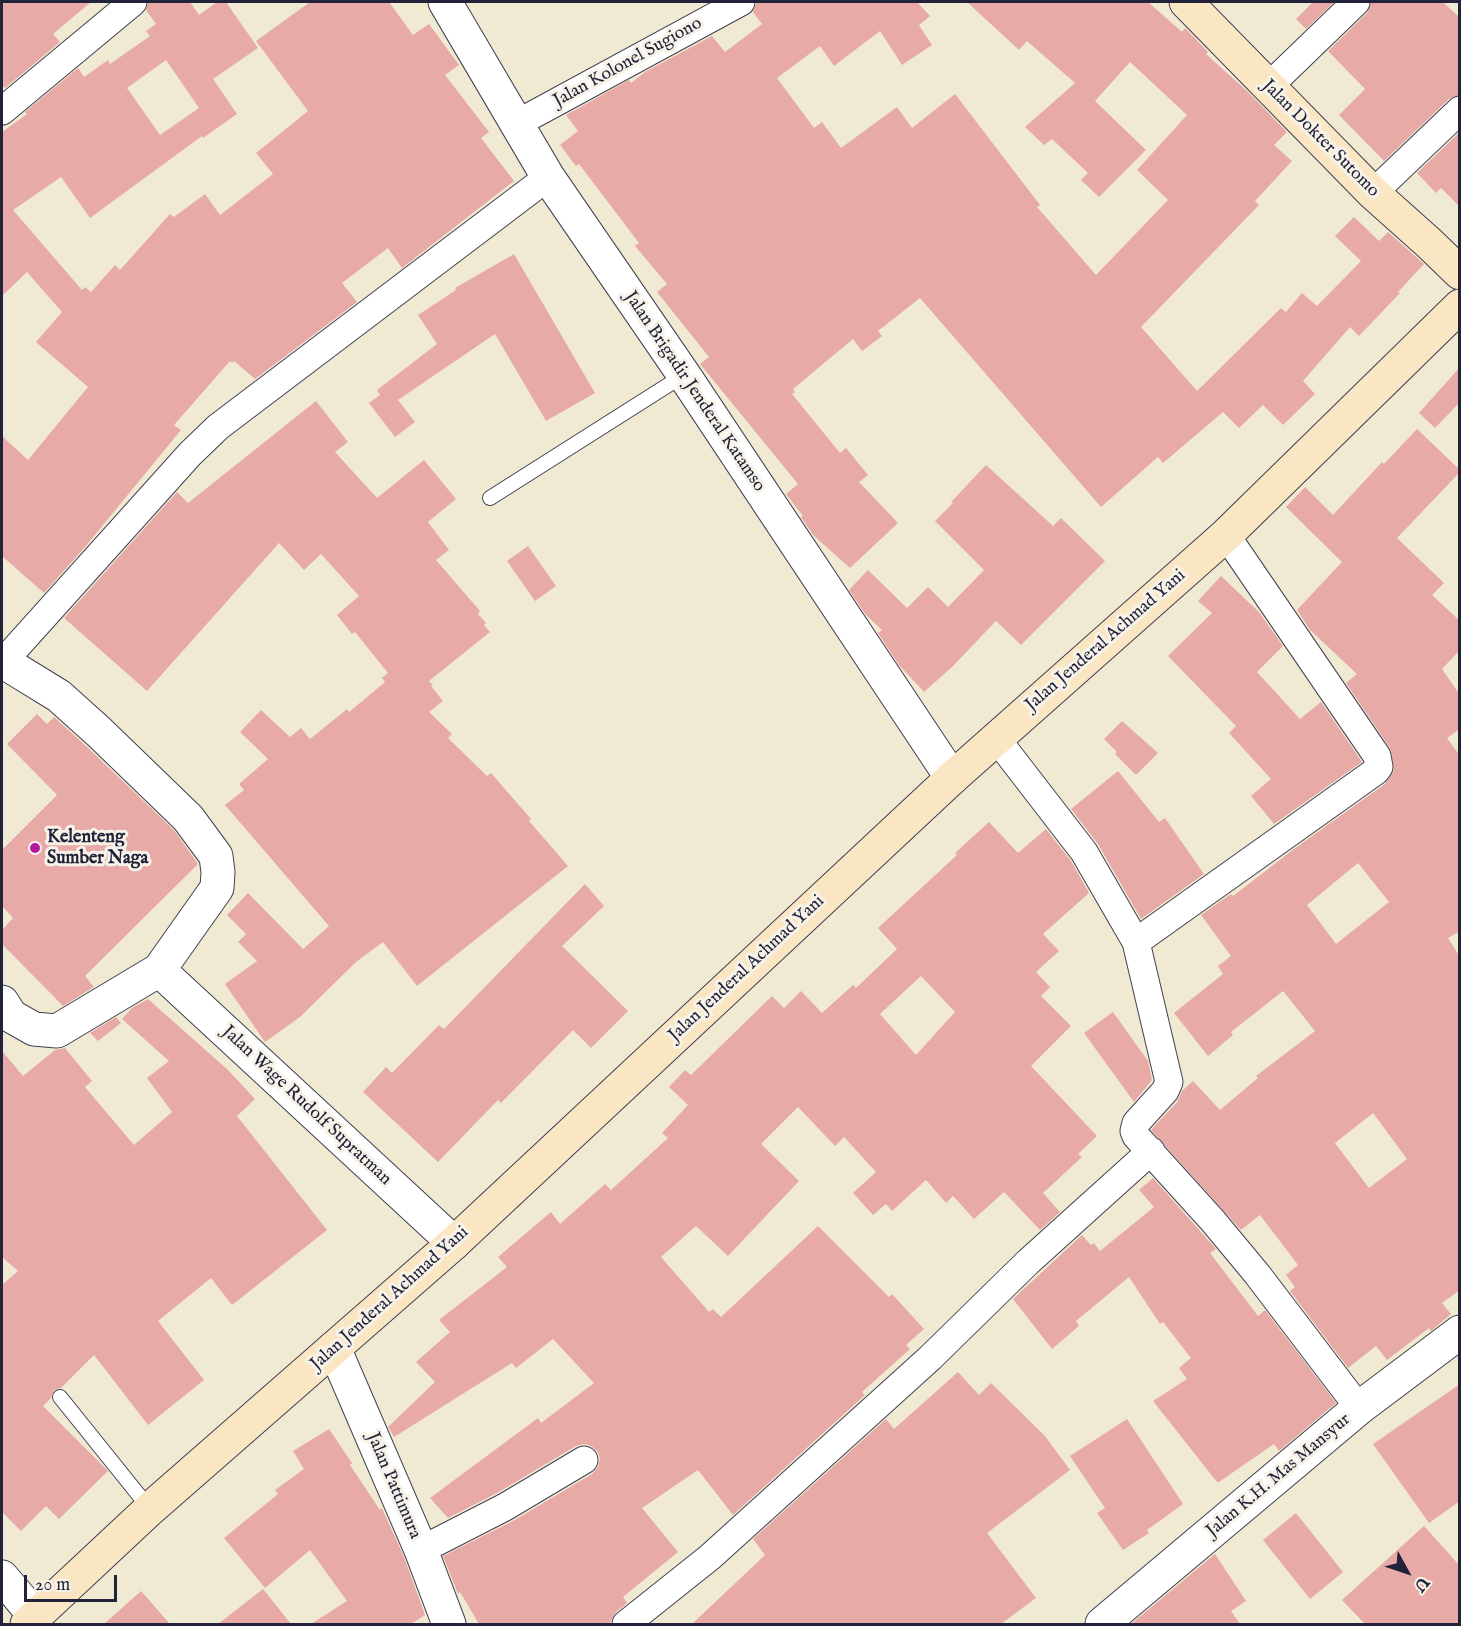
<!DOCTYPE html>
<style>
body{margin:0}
#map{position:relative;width:1461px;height:1626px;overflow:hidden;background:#f1ead3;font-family:"IM FELL English",serif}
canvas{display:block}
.frame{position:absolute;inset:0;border:3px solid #22223b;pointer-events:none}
.north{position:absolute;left:1377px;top:1542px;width:60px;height:60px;-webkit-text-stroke:4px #f7f3e8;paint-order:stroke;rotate:130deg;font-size:16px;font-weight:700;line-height:24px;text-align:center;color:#22223b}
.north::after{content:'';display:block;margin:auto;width:21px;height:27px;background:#22223b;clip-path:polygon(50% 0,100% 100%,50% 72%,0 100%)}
.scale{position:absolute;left:24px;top:1575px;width:93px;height:27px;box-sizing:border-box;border:3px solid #22223b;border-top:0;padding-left:8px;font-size:18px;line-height:21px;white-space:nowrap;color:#22223b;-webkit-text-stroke:4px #f7f3e8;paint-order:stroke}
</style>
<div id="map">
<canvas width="1461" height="1626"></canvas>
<div class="frame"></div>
<div class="north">U</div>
<div class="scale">20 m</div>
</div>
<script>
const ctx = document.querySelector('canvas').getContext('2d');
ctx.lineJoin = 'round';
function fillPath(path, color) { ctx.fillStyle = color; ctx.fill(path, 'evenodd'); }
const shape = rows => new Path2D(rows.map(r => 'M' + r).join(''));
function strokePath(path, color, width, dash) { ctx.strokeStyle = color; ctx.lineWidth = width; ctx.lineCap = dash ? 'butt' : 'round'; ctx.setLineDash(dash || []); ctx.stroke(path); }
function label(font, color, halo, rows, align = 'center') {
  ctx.font = font + ' "IM FELL English",serif'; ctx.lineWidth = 6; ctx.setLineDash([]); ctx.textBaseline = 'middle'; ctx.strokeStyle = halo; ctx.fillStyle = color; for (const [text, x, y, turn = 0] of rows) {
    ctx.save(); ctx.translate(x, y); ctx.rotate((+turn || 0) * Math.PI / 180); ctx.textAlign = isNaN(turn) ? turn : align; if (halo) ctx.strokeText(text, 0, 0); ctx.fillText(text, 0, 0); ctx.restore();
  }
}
fillPath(shape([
 [2,2,91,2,53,34,60,42,5,88,2,85],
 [148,2,190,2,199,15,217,2,226,2,258,48,213,79,237,114,203,138,202,136,90,218,61,177,13,210,82,290,85,287,91,292,115,265,120,270,170,214,174,217,205,194,220,215,273,174,256,153,308,111,256,41,310,2,389,2,413,35,429,24,459,65,445,75,489,132,481,138,514,181,402,268,388,248,342,283,357,302,255,379,234,361,232,363,230,361,174,425,181,430,85,547,44,593,2,556,2,436,28,460,88,387,36,342,62,312,27,272,2,296,2,132,27,114,25,112,78,68,84,77,108,60,110,64,150,36,146,31,156,24,146,10],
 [166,60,199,108,160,135,127,88],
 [757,2,917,2,930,16,919,25,932,45,902,65,880,31,834,66,820,46,777,78,814,128,822,122,841,148,897,107,912,128,955,94,1040,205,1037,207,1096,275,1168,200,1137,170,1187,115,1130,62,1095,101,1146,150,1099,197,1081,180,1088,173,1052,139,1044,145,1025,127,1075,83,1027,41,1019,50,967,2,1148,2,1182,32,1185,28,1208,52,1206,54,1247,91,1287,132,1274,145,1292,161,1255,201,1259,205,1141,327,1197,391,1281,308,1286,312,1302,293,1317,306,1361,261,1335,236,1354,217,1379,241,1388,232,1424,264,1398,292,1400,293,1359,336,1350,327,1303,381,1315,394,1283,425,1263,405,1239,428,1223,412,1163,463,1158,457,1101,507,920,298,878,331,882,336,862,351,853,339,793,389,795,392,792,394,840,453,846,448,868,475,859,482,898,523,850,568,813,535,801,517,803,516,786,494,798,484,700,364,709,357,657,292,667,284,635,246,639,243,579,164,576,166,560,145,578,131,566,115,629,80,631,83,645,72,712,36,725,52,762,24,753,12],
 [1313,2,1334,2,1306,29,1296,19],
 [1371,2,1443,2,1460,18,1460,95,1449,99,1384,161,1339,115,1365,89,1328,51,1367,13],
 [1460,132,1460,207,1441,188,1436,193,1417,173],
 [514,254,595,393,546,421,495,334,398,400,415,422,395,437,369,403,380,395,377,390,437,344,418,315,456,290,455,288],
 [1460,367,1460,402,1435,428,1419,413],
 [316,401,348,442,335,452,377,498,424,460,456,499,428,522,449,550,436,560,480,611,478,614,486,623,484,625,490,632,429,681,433,685,431,686,443,701,429,712,452,734,448,738,487,776,491,773,531,819,529,821,568,866,417,986,383,942,356,962,300,1017,265,1042,225,984,257,961,238,942,246,934,227,915,248,893,303,949,329,926,225,805,244,790,239,784,268,759,240,732,261,710,290,737,301,728,310,739,347,709,349,712,385,682,382,678,388,673,355,632,352,634,337,615,359,596,321,554,304,570,279,543,147,691,64,618,177,492,188,503],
 [1417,429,1460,470,1460,472,1397,538,1444,583,1432,595,1460,621,1460,650,1442,669,1460,695,1460,729,1447,738,1460,756,1460,931,1448,938,1460,957,1460,1290,1442,1303,1451,1314,1431,1331,1429,1328,1387,1360,1376,1346,1348,1368,1290,1291,1295,1287,1286,1275,1298,1265,1260,1215,1241,1230,1151,1130,1177,1102,1182,1091,1193,1081,1220,1110,1258,1078,1256,1076,1315,1031,1283,991,1231,1032,1233,1035,1208,1056,1174,1013,1223,974,1218,966,1231,956,1201,915,1231,894,1233,896,1294,849,1385,784,1394,771,1390,748,1346,683,1357,674,1310,630,1297,610,1342,562,1286,507,1305,487,1333,515,1382,462,1384,464],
 [1358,863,1389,902,1336,944,1307,905],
 [1373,1113,1407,1159,1369,1188,1335,1143],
 [986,465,1053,526,1061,518,1105,561,1021,645,996,621,952,667,924,692,899,665,878,633,882,630,866,615,849,590,868,570,907,608,928,587,948,607,984,570,935,521,953,503,951,502],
 [528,546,556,586,535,601,507,561],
 [1221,576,1259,612,1283,646,1257,672,1300,719,1321,702,1362,762,1274,824,1251,796,1271,779,1229,733,1236,726,1168,656,1212,613,1198,601],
 [37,714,47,724,54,717,86,746,174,830,198,864,85,976,94,987,63,1006,2,944,2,930,13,918,2,906,2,850,57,795,7,744],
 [1122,721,1158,753,1136,775,1115,754,1117,752,1104,739],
 [1118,771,1159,822,1165,818,1204,874,1141,919,1098,844,1071,809],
 [989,822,1018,853,1046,829,1071,861,1089,893,1043,934,1059,951,1036,972,1050,987,1041,996,1071,1026,1031,1066,1097,1136,1078,1154,1082,1157,1043,1193,1060,1212,1040,1230,1004,1192,974,1219,953,1196,946,1203,926,1180,892,1211,886,1204,873,1215,853,1193,876,1172,844,1137,835,1146,798,1107,761,1144,799,1181,728,1256,696,1226,661,1257,709,1312,713,1309,721,1317,818,1226,889,1297,892,1294,924,1329,906,1345,910,1349,862,1392,865,1395,733,1515,698,1470,642,1508,678,1552,623,1597,627,1603,616,1612,609,1624,479,1624,460,1592,458,1594,443,1556,513,1521,592,1474,598,1467,600,1459,598,1452,591,1446,584,1444,576,1446,497,1493,448,1518,430,1498,538,1418,541,1423,594,1383,553,1339,516,1368,512,1363,394,1437,388,1427,435,1382,416,1362,450,1332,439,1320,507,1267,498,1257,551,1212,560,1224,605,1184,611,1190,668,1138,662,1133,688,1105,669,1087,685,1070,691,1075,772,996,784,1008,801,991,822,1013,853,985,856,988,897,949,878,928,957,855,955,853],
 [921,976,955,1012,916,1055,880,1014],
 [585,884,604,906,562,946,628,1011,591,1048,573,1030,501,1103,498,1100,438,1162,363,1092,386,1067,392,1073,439,1025,444,1029],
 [148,999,228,1070,255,1099,237,1116,327,1230,232,1305,211,1278,158,1321,204,1380,148,1425,94,1355,61,1388,54,1390,51,1398,43,1406,108,1471,59,1519,46,1506,21,1531,2,1512,2,1285,18,1271,2,1257,2,1051,23,1076,55,1050,65,1048,92,1081,85,1087,134,1145,172,1112,147,1078,169,1061,122,1019,132,1008],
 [1113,1012,1148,1061,1152,1080,1134,1102,1084,1033],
 [116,1017,121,1023,98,1041,90,1033],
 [1153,1178,1216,1249,1210,1253,1258,1316,1265,1310,1336,1403,1279,1451,1274,1444,1219,1482,1217,1482,1153,1401,1187,1379,1179,1368,1191,1358,1163,1322,1160,1324,1129,1277,1076,1321,1079,1326,1052,1349,1013,1299,1082,1235,1091,1245,1094,1243,1100,1251,1154,1207,1139,1190],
 [958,1372,979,1395,991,1383,1045,1436,1070,1470,987,1533,1036,1598,1001,1624,692,1624,765,1555,753,1539,886,1419,894,1429],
 [1460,1384,1460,1501,1429,1523,1373,1444],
 [1127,1419,1183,1504,1147,1530,1149,1533,1123,1550,1097,1513,1105,1508,1070,1456],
 [329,1429,352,1463,350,1465,380,1510,382,1508,384,1513,404,1557,425,1615,411,1624,311,1624,347,1601,310,1550,265,1588,224,1538,278,1494,275,1490,304,1469,293,1451],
 [1296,1513,1343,1572,1310,1599,1263,1540],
 [1424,1526,1460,1566,1460,1624,1365,1624,1342,1600],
 [1215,1554,1246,1601,1231,1611,1240,1624,1131,1624],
 [263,1589,291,1624,218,1624],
 [141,1591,170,1624,104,1624]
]), '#e7aaa7');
const service = shape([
 [490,498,684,375],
 [60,1397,150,1509]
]);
const minor = shape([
 [1268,87,1356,2],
 [2,111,133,2],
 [516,124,741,2],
 [1373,193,1460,110],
 [3,662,190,454,218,427,548,177],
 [996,738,1084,852,1136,942,1169,1082,1165,1091,1136,1123,1134,1131,1136,1136,1213,1221,1257,1274,1359,1408],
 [1136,942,1376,771,1379,767,1377,756,1226,535],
 [421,1550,505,1507,584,1460],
 [626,1624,710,1557,930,1358,1028,1262,1151,1151]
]);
const tertiary = shape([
 [445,2,548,177,684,375,952,778],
 [2,661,59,696,99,732,188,818,216,856,218,872,217,888,159,970,57,1031,34,1029,11,1016,2,1002],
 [159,970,454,1243],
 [334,1348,421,1550,449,1624],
 [2,1577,36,1617],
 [1102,1624,1359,1408,1460,1332]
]);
const secondary = shape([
 [1186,2,1373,193,1429,243,1460,273],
 [27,1624,150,1509,454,1243,952,778,1226,535,1460,306]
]);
strokePath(service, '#414052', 16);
strokePath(minor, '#414052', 29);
strokePath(tertiary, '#414052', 35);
strokePath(secondary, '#414052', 35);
strokePath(service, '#fff', 14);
strokePath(minor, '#fff', 27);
strokePath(tertiary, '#fff', 33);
strokePath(secondary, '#fbe6c4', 33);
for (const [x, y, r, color] of [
 [35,848,6,"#b5179e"]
]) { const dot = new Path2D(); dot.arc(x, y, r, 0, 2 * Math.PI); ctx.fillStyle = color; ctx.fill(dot); strokePath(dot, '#f7f3e8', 2); }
label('18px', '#22223b', '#f7f3e8', [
 ["Jalan Kolonel Sugiono",628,63,-29],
 ["Jalan Dokter Sutomo",1320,139,45],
 ["Jalan Brigadir Jenderal Katamso",694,392,56],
 ["Jalan Jenderal Achmad Yani",1106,641,-41],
 ["Jalan Jenderal Achmad Yani",747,969,-43],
 ["Jalan Wage Rudolf Supratman",306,1106,43],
 ["Jalan Jenderal Achmad Yani",390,1299,-42],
 ["Jalan K.H. Mas Mansyur",1279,1476,-40],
 ["Jalan Pattimura",393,1486,67]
]);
label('bold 18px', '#22223b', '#f7f3e8', [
 ["Kelenteng",47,838],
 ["Sumber Naga",47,859]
], 'left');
</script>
